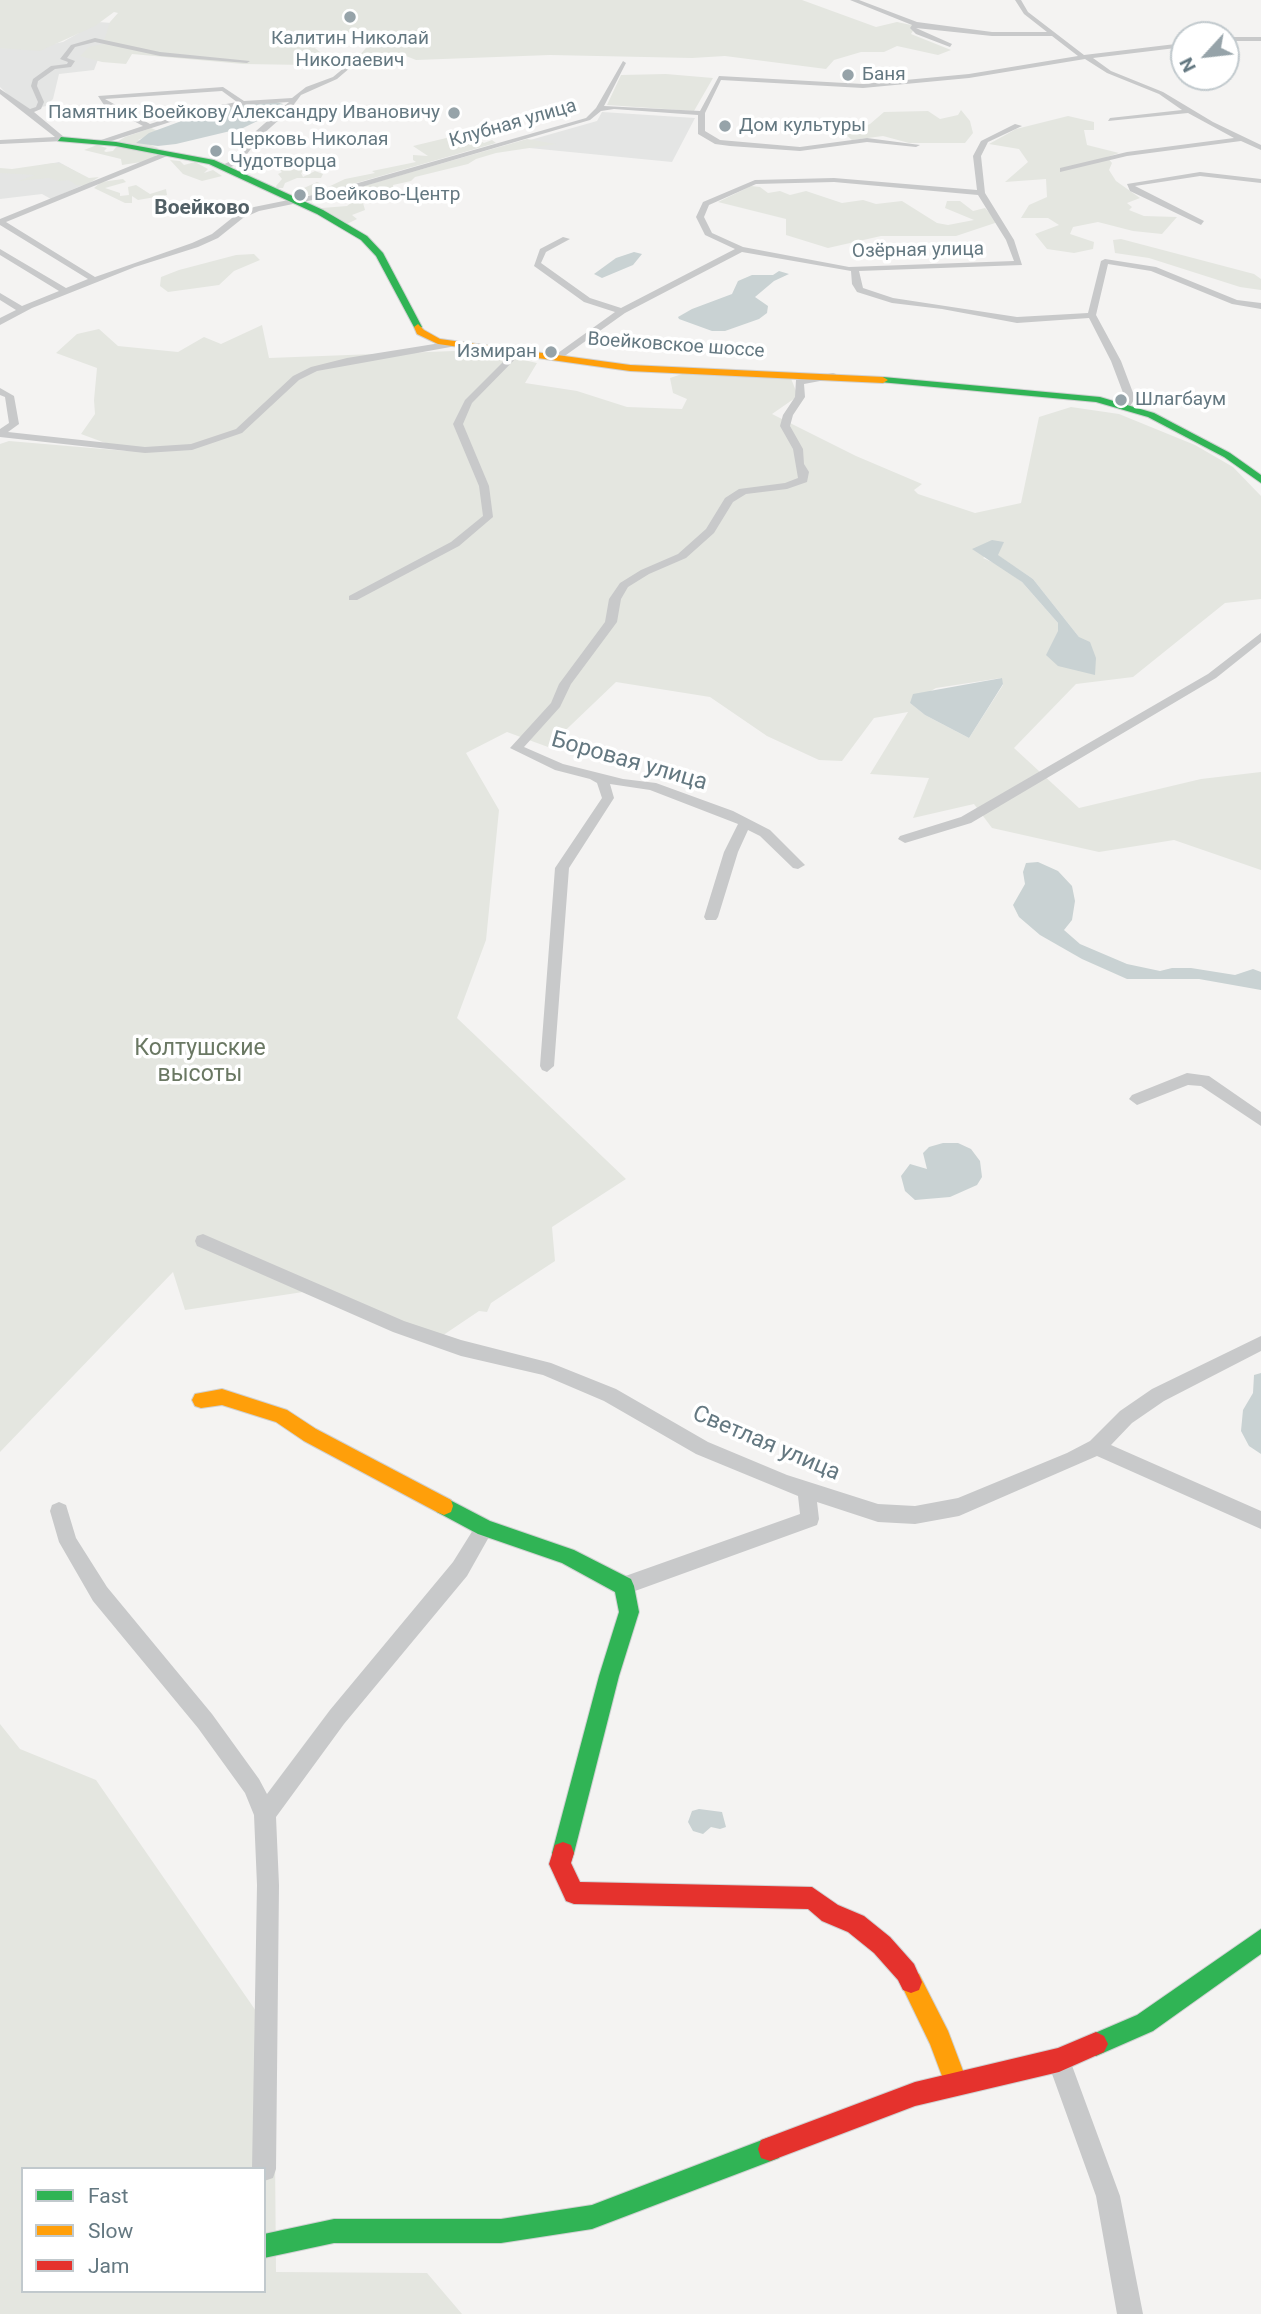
<!DOCTYPE html>
<meta charset="utf-8">
<style>
body{margin:0}
#map{position:relative;width:1261px;height:2314px;overflow:hidden;background:#f4f3f2;font-family:Roboto,sans-serif}
canvas{display:block}
.legend{position:absolute;left:21px;top:2167px;width:245px;height:126px;box-sizing:border-box;background:#fff;border:2px solid #c1c9cd;margin:0;padding:9px 12px;list-style:none;font-size:21px;color:#647881}
.legend li{display:flex;align-items:center;gap:14px;height:35px}
.legend b{width:35px;border:2px solid #c1c9cd}
.north{position:absolute;left:1170px;top:21px;width:70px;height:70px;box-sizing:border-box;background:#fff;border:2px solid #c1c9cd;border-radius:50%;rotate:243deg;font-size:19px;font-weight:700;line-height:28px;text-align:center;color:#647881}
.north::after{content:'';display:block;margin:auto;width:24px;height:32px;background:#96a3a9;clip-path:polygon(50% 0,100% 100%,50% 72%,0 100%)}
</style>
<div id="map">
<canvas width="1261" height="2314"></canvas>
<ul class="legend">
<li><b style="height:9px;background:#30b455"></b>Fast</li>
<li><b style="height:9px;background:#ff9f0a"></b>Slow</li>
<li><b style="height:9px;background:#e5322d"></b>Jam</li>
</ul>
<div class="north">N</div>
</div>
<script>
const ctx = document.querySelector('canvas').getContext('2d');
ctx.lineJoin = 'round';
function fillPath(path, color) { ctx.fillStyle = color; ctx.fill(path, 'evenodd'); }
const shape = rows => new Path2D(rows.map(r => 'M' + r).join(''));
function strokePath(path, color, width, dash) { ctx.strokeStyle = color; ctx.lineWidth = width; ctx.lineCap = dash ? 'butt' : 'round'; ctx.setLineDash(dash || []); ctx.stroke(path); }
function label(font, color, halo, rows, align = 'center') {
  ctx.font = font + ' Roboto,sans-serif'; ctx.lineWidth = 7; ctx.setLineDash([]); ctx.textBaseline = 'middle'; ctx.strokeStyle = halo; ctx.fillStyle = color; for (const [text, x, y, turn = 0] of rows) {
    ctx.save(); ctx.translate(x, y); ctx.rotate((+turn || 0) * Math.PI / 180); ctx.textAlign = isNaN(turn) ? turn : align; if (halo) ctx.strokeText(text, 0, 0); ctx.fillText(text, 0, 0); ctx.restore();
  }
}
fillPath(shape([
 [98,22,112,23,94,70,59,74,53,99,46,106,24,111,0,87,0,46,37,47,63,42],
 [602,112,695,118,672,162,509,146,597,121],
 [59,162,92,181,51,199,42,194,0,199,0,173]
]), '#e4e5e4');
fillPath(shape([
 [0,0,802,0,876,27,897,22,916,26,911,34,951,50,938,55,897,46,884,52,861,52,834,60,826,69,725,56,692,58,550,55,416,60,406,56,370,57,356,60,374,38,347,33,322,37,315,48,326,57,307,65,243,64,132,54,126,64,102,62,80,56,89,47,103,44,110,22,118,13,114,12,95,26,40,51,0,48],
 [666,74,713,78,694,111,607,105,621,75],
 [961,110,970,121,973,133,965,143,909,143,883,136,852,140,845,134,870,124,884,112,928,111,940,119,958,115],
 [1068,116,1094,122,1094,130,1084,130,1087,145,1119,153,1107,157,1112,163,1109,170,1116,181,1140,198,1127,203,1132,207,1129,210,1144,216,1177,217,1162,234,1133,231,1098,222,1073,227,1070,234,1094,242,1093,249,1074,253,1047,249,1035,234,1059,225,1048,218,1021,218,1029,205,1047,197,1046,179,1005,182,1028,162,1019,149,989,144,1016,129],
 [151,128,158,131,138,140,158,148,153,153,156,155,154,160,122,165,121,159,84,150,97,145,107,148,104,151,106,152,113,151,116,147,112,145,125,137],
 [467,133,484,143,492,140,496,143,311,196,304,194,304,188,317,182,322,184,321,188,326,188,345,179,375,173,372,171,416,162,413,160,413,155,428,156,413,146],
 [527,139,556,144,496,153,476,159,468,164,415,177,411,181,393,185,394,193,387,192,384,188,368,190,363,186],
 [170,160,180,161,184,165,195,162,208,169,204,173,213,170,222,176,202,181,183,174],
 [53,163,62,164,89,178,99,177,85,186,76,185,69,180,58,181,49,178,18,181,35,175,0,173,0,168,12,169],
 [281,164,298,164,297,168,306,170,301,173,303,177,315,171,323,174,321,178,297,178,285,183,283,188,277,188,276,186,282,179,278,174,282,172,277,167],
 [123,179,126,182,105,188,120,193,120,196,129,195,128,187,136,185,150,194,166,189,167,195,138,200,132,196,132,203,125,203,94,188,101,182],
 [751,186,760,187,768,193,780,191,790,195,806,191,842,203,863,200,876,204,902,201,937,223,948,225,974,220,945,208,947,201,960,201,973,211,985,208,998,222,956,236,881,236,828,248,786,235,786,219,718,202],
 [351,203,363,203,365,210,352,215,357,219,347,224,325,213,322,208,347,206],
 [1121,239,1254,274,1261,279,1261,290,1240,287,1149,258,1115,253,1113,240],
 [254,254,260,260,234,271,219,285,168,292,160,286,161,277,179,270,236,255],
 [262,325,269,358,454,351,493,353,537,363,525,383,577,391,627,407,682,409,687,399,673,393,670,378,685,373,790,376,798,396,772,414,856,456,922,484,914,490,918,494,975,513,1021,503,1039,417,1071,407,1119,414,1195,445,1233,467,1261,496,1261,599,1225,603,1133,677,1076,684,1014,748,1079,808,1201,779,1261,772,1261,870,1174,840,1099,852,992,828,974,804,913,818,929,778,870,774,908,712,874,718,842,761,819,760,767,736,710,697,616,682,548,747,507,732,466,753,499,810,486,940,457,1018,626,1179,552,1227,555,1261,491,1303,487,1312,479,1311,433,1342,303,1292,185,1310,173,1272,0,1452,0,444,9,441,127,451,81,434,95,414,94,400,97,368,56,353,77,334,99,329,118,346,178,352,204,337,221,344],
 [1003,543,997,555,1033,579,1079,637,1058,631,1058,623,1022,582,1001,566,983,558],
 [1001,678,1003,685,969,738,925,715,910,703,936,688],
 [0,1724,20,1749,96,1780,274,2037,276,2272,427,2273,462,2314,0,2314],
 [23,2169,264,2169,264,2291,23,2291]
]), '#e4e6e0');
fillPath(shape([
 [276,102,283,104,274,113,243,128,176,144,158,146,136,143,149,133,187,119,239,105],
 [634,252,642,254,633,265,602,278,594,274,616,258],
 [779,271,789,274,774,281,755,297,768,306,767,313,759,319,725,331,712,331,679,319,678,317,692,309,732,294,738,281,752,275,773,275],
 [992,540,1004,542,998,555,1033,579,1079,637,1090,642,1096,658,1095,675,1058,666,1046,655,1058,631,1058,623,1022,582,972,549],
 [1002,678,1003,684,969,738,925,715,910,703,913,694],
 [1038,862,1058,871,1072,886,1075,901,1072,920,1064,930,1080,944,1127,964,1160,971,1172,968,1191,968,1235,975,1253,969,1261,972,1261,990,1199,979,1127,979,1082,959,1040,935,1019,917,1013,905,1025,884,1023,872,1026,863],
 [943,1143,958,1143,971,1149,980,1161,982,1177,977,1185,950,1197,915,1200,905,1191,901,1176,910,1164,927,1169,923,1153,929,1147],
 [1261,1373,1261,1454,1249,1446,1241,1431,1243,1410,1253,1393,1254,1375],
 [699,1809,722,1812,726,1827,720,1829,711,1827,703,1834,693,1831,688,1822,692,1811]
]), '#c9d2d3');
const fast = shape([
 [61,137,116,142,214,160,323,210,367,236,383,253,422,327,418,330,414,327,376,256,361,240,317,214,209,164,116,146,58,141,61,137],
 [883,377,1100,397,1154,413,1230,453,1261,475,1261,483,1224,457,1148,417,1096,402,880,382,878,380,883,377],
 [444,1497,490,1521,574,1550,631,1579,634,1586,639,1612,619,1676,574,1853,571,1861,563,1864,555,1861,552,1853,599,1676,619,1612,615,1592,562,1563,478,1534,437,1512,435,1506,437,1500,444,1497],
 [1261,1929,1261,1954,1153,2031,1096,2056,1088,2052,1084,2044,1088,2036,1137,2015,1261,1929],
 [770,2137,779,2140,782,2149,779,2158,592,2229,501,2243,334,2243,264,2258,264,2234,334,2219,501,2219,592,2205,770,2137]
]);
const slow = shape([
 [418,324,424,330,440,339,630,365,883,377,888,380,883,383,630,371,438,344,417,334,414,327,418,324],
 [222,1389,287,1410,316,1429,451,1500,453,1506,451,1512,444,1515,437,1512,304,1441,276,1422,222,1405,201,1408,195,1406,192,1400,195,1394,222,1389],
 [911,1971,919,1974,948,2031,968,2084,964,2092,956,2096,948,2092,930,2044,900,1982,903,1974,911,1971]
]);
const jam = shape([
 [563,1842,571,1845,574,1853,571,1863,580,1882,812,1887,838,1905,864,1916,890,1937,914,1964,922,1982,919,1990,911,1993,903,1990,898,1980,874,1953,848,1932,822,1921,808,1909,574,1904,566,1901,549,1864,555,1845,563,1842],
 [1096,2032,1104,2036,1108,2044,1104,2052,1059,2072,915,2106,770,2161,761,2158,758,2149,761,2140,915,2082,1058,2048,1096,2032]
]);
strokePath(fast, '#d0d1d2', 2);
strokePath(slow, '#d0d1d2', 2);
strokePath(jam, '#d0d1d2', 2);
fillPath(shape([
 [850,0,859,0,917,22,992,32,1047,32,1024,14,1015,0,1021,0,1028,12,1084,55,1184,43,1184,47,1093,58,1111,71,1163,92,1213,122,1261,145,1261,150,1241,141,1127,156,1060,172,1060,168,1127,152,1234,138,1188,113,1108,121,1110,118,1182,110,1159,94,1107,73,1085,59,969,78,863,88,721,80,705,113,705,131,720,140,800,147,867,138,920,145,916,147,867,142,800,151,730,146,715,144,698,134,698,115,614,109,601,111,590,120,327,197,259,211,243,218,218,238,198,247,135,267,32,308,0,325,0,318,16,310,0,300,0,293,22,306,59,291,0,255,0,249,66,288,88,279,0,225,0,219,165,152,172,154,6,222,95,277,192,243,212,234,237,214,254,207,323,193,586,118,596,108,623,61,626,63,604,106,700,111,719,76,863,84,969,74,1078,56,1052,36,992,36,916,28,952,44,950,47,916,34,910,28,912,25,850,0],
 [1226,37,1261,37,1261,41,1226,41,1226,37],
 [95,38,160,52,250,61,247,63,160,56,95,42,75,47,67,58,75,61,71,67,55,69,38,81,37,86,44,102,41,109,34,112,64,137,64,141,0,144,0,140,55,137,0,94,0,89,30,109,36,107,38,102,31,86,33,79,51,66,67,64,68,62,60,59,71,45,95,38],
 [356,58,358,61,337,79,301,95,289,111,262,135,239,164,225,169,218,167,233,160,256,131,289,102,243,105,195,114,102,144,95,142,143,126,104,105,98,96,223,87,244,101,292,98,306,87,333,77,356,58],
 [222,91,237,102,194,110,150,124,105,99,222,91],
 [1015,124,1022,126,988,142,981,156,985,193,1014,240,1022,265,859,271,863,288,893,298,1017,317,1088,313,1101,261,1105,259,1156,267,1237,300,1261,303,1261,309,1232,304,1151,271,1108,264,1096,315,1121,361,1135,398,1129,408,1126,409,1121,406,1125,398,1111,361,1089,318,1017,323,942,309,892,303,857,292,852,284,851,271,742,252,625,313,559,360,551,358,615,312,584,302,534,266,540,249,563,237,570,239,546,252,541,263,590,298,621,308,735,249,705,235,696,217,703,202,755,180,834,178,977,190,973,156,981,141,1015,124],
 [834,182,978,195,1006,240,1014,261,849,267,743,247,712,233,704,217,709,205,756,184,834,182],
 [1200,172,1261,179,1261,183,1200,176,1135,186,1204,221,1201,225,1130,191,1127,184,1200,172],
 [453,341,456,342,456,346,317,371,299,380,242,433,192,450,145,453,0,437,0,429,9,423,5,397,0,395,0,388,14,396,19,424,8,432,145,447,191,444,236,429,293,376,311,367,347,358,453,341],
 [515,350,522,352,472,403,463,424,489,486,493,517,459,546,357,600,349,600,349,596,451,542,483,516,479,486,453,424,465,400,515,350],
 [833,373,836,374,836,378,804,384,805,397,793,415,790,426,803,449,804,464,809,472,807,482,787,489,746,494,733,502,714,533,686,558,649,574,628,587,621,599,617,622,571,684,560,707,524,747,563,764,623,779,656,783,733,811,770,830,805,865,798,869,793,868,760,836,748,830,738,852,718,917,716,920,706,920,704,917,724,852,738,824,650,790,610,784,614,798,569,868,554,1066,547,1072,542,1070,540,1066,555,868,602,798,597,783,590,779,555,770,510,748,551,703,559,684,605,622,609,599,620,583,641,570,678,554,706,529,725,498,739,489,785,483,798,478,793,449,780,426,783,415,795,397,796,380,833,373],
 [1261,633,1261,642,1216,678,971,823,905,843,898,839,900,836,961,817,1208,674,1261,633],
 [1187,1073,1209,1076,1261,1112,1261,1126,1201,1086,1188,1085,1137,1105,1129,1099,1132,1095,1187,1073],
 [203,1234,404,1321,461,1340,551,1363,616,1389,708,1442,787,1475,878,1504,915,1506,958,1498,1067,1453,1090,1441,1120,1411,1152,1389,1261,1336,1261,1351,1164,1401,1132,1423,1111,1445,1261,1511,1261,1529,1097,1456,959,1516,915,1524,878,1522,817,1502,819,1519,817,1525,624,1595,617,1593,614,1586,617,1579,800,1514,798,1496,696,1454,604,1401,543,1375,461,1356,393,1332,197,1246,195,1241,197,1236,203,1234],
 [59,1502,66,1505,76,1538,107,1587,212,1714,259,1779,267,1794,330,1710,453,1562,478,1522,485,1519,492,1522,494,1528,467,1576,344,1724,276,1817,279,1885,276,2169,273,2178,264,2181,264,2169,252,2169,257,1885,254,1815,245,1793,198,1728,93,1601,59,1542,50,1511,52,1505,59,1502],
 [1059,2048,1067,2052,1120,2196,1143,2314,1117,2314,1096,2196,1047,2060,1051,2052,1059,2048]
]), '#c8c9ca');
fillPath(fast, '#30b455');
fillPath(slow, '#ff9f0a');
fillPath(jam, '#e5322d');
for (const [x, y, r, color] of [
 [350,17,7,"#96a3a9"],
 [848,75,7,"#96a3a9"],
 [454,113,7,"#96a3a9"],
 [725,126,7,"#96a3a9"],
 [216,151,7,"#96a3a9"],
 [300,195,7,"#96a3a9"],
 [551,352,7,"#96a3a9"],
 [1121,400,7,"#96a3a9"]
]) { const dot = new Path2D(); dot.arc(x, y, r, 0, 2 * Math.PI); ctx.fillStyle = color; ctx.fill(dot); strokePath(dot, '#fff', 2.5); }
label('19px', '#647881', '#fff', [
 ["Калитин Николай",350,39,"center"],
 ["Николаевич",350,61,"center"],
 ["Баня",862,75],
 ["Памятник Воейкову Александру Ивановичу",440,113,"right"],
 ["Дом культуры",739,126],
 ["Церковь Николая",230,140],
 ["Чудотворца",230,162],
 ["Воейково-Центр",314,195],
 ["Измиран",537,352,"right"],
 ["Шлагбаум",1135,400]
], 'left');
label('19px', '#647881', '#fff', [
 ["Клубная улица",513,124,-16],
 ["Озёрная улица",918,251,-1],
 ["Воейковское шоссе",676,346,4]
]);
label('bold 21px', '#526066', '#fff', [
 ["Воейково",202,209]
]);
label('23px', '#647881', '#fff', [
 ["Боровая улица",629,762,16],
 ["Светлая улица",766,1444,23]
]);
label('23px', '#6a7863', '#fff', [
 ["Колтушские",200,1049],
 ["высоты",200,1075]
]);
</script>
